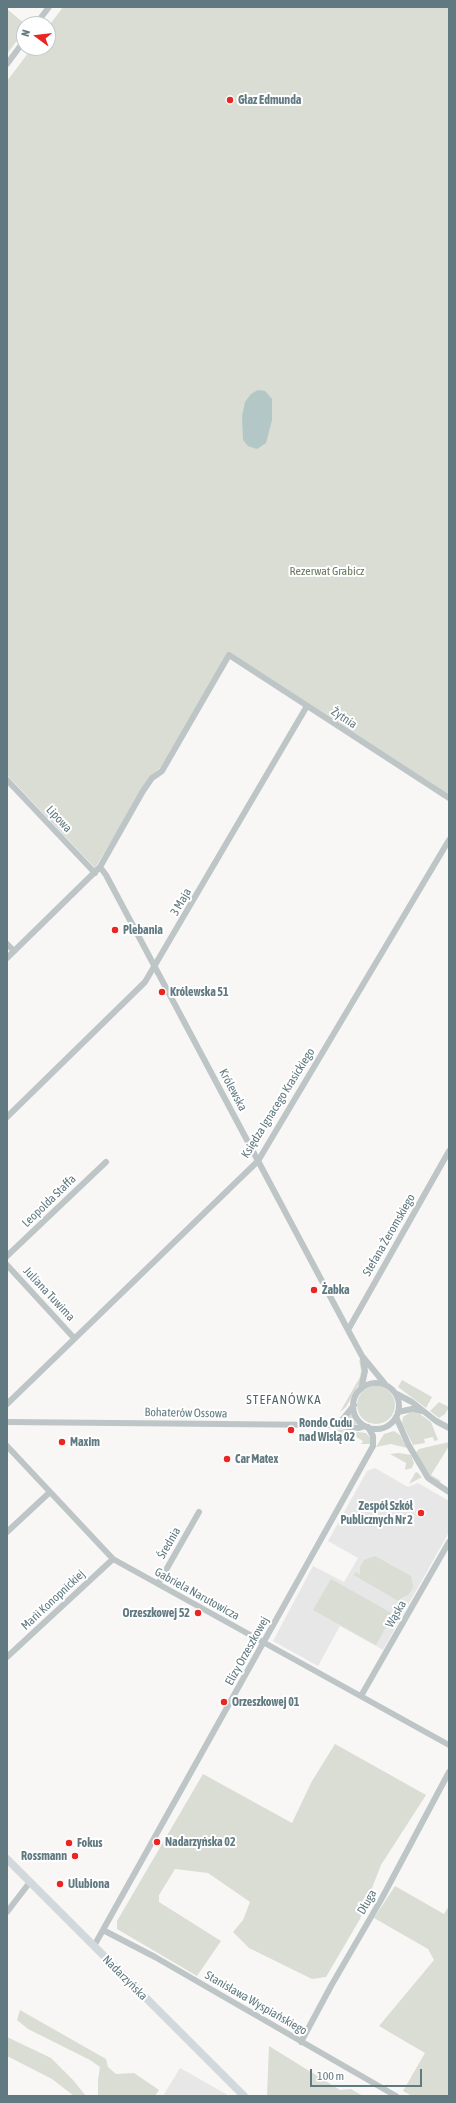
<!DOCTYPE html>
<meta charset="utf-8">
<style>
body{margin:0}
#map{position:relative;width:456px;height:2103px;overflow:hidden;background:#f8f7f5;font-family:"Asap Condensed",sans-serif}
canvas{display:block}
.frame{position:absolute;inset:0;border:8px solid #617a81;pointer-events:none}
.north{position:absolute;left:16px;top:16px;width:40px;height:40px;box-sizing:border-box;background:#fff;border:1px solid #c0cacd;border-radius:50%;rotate:285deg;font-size:11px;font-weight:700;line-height:16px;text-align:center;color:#617a81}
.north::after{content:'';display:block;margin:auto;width:14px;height:18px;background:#eb2522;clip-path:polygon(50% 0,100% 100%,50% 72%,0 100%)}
.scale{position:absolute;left:310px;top:2069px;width:112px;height:18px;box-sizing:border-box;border:2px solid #617a81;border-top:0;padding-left:5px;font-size:12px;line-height:14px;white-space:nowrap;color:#617a81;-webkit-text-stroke:3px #fff;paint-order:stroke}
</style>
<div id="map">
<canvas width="456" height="2103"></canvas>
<div class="frame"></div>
<div class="north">N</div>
<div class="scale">100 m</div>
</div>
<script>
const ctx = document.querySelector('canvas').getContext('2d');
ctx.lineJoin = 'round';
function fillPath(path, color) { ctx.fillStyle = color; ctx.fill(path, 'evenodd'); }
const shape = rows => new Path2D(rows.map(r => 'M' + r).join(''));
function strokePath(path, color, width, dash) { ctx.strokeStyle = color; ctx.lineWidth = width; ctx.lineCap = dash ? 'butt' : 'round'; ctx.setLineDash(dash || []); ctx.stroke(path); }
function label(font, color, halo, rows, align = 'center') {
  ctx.font = font + ' "Asap Condensed",sans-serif'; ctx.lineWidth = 4; ctx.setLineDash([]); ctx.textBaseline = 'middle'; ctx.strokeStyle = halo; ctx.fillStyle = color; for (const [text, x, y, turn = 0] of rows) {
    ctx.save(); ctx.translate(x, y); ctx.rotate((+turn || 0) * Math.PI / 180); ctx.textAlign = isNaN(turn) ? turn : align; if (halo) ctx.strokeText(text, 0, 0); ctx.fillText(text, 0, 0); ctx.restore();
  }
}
fillPath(shape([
 [375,1468,408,1487,418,1483,449,1501,449,1532,383,1650,340,1626,318,1666,273,1641,313,1566,344,1582,358,1558,328,1541,367,1471],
 [180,2068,226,2094,228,2096,163,2096]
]), '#e6e7e6');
fillPath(shape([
 [63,7,449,7,449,795,229,652,161,767,152,775,95,868,7,775,7,81,32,48,48,48,48,27],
 [7,9,25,24,24,31,7,54],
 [359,1359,362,1363,363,1377,346,1407,340,1412,360,1377,361,1371],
 [402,1380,432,1397,426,1408,398,1387],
 '357 1405a19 19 0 1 1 38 0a19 19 0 1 1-38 0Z',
 [439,1402,449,1407,445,1414,439,1418,430,1411],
 [351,1412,357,1424,342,1424,342,1423],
 [411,1412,420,1414,431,1422,438,1440,434,1441,433,1437,424,1439,425,1443,413,1445,402,1423,403,1417],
 [334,1429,366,1433,371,1438,370,1444,361,1444,363,1441,348,1432,345,1435],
 [394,1431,400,1435,407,1448,391,1444,376,1447,384,1434],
 [449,1442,449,1446,431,1475,441,1481,439,1483,428,1474,416,1452,419,1449],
 [399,1453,411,1455,414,1463,412,1468,405,1470,406,1463,390,1454],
 [417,1472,422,1477,409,1484,415,1473],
 [375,1556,411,1576,413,1586,411,1591,408,1595,401,1598,400,1602,354,1575,356,1572,360,1575,360,1567,364,1560],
 [331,1579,393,1614,376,1645,313,1610],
 [335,1744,426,1795,381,1865,360,1919,326,1977,312,1979,249,1948,233,1932,243,1920,250,1902,208,1873,175,1869,159,1895,159,1902,221,1941,197,1976,117,1929,117,1921,203,1774,292,1823,312,1781],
 [395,1886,444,1914,449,1906,449,2096,412,2096,403,2091,425,2053,379,2026,434,1960,428,1949,374,1918],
 [20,2010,106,2059,108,2067,116,2074,134,2073,159,2090,155,2096,98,2096,98,2080,100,2067,90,2060,28,2029,17,2020],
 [7,2037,51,2058,73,2080,86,2096,74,2096,52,2079,7,2056],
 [269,2046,340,2090,351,2089,363,2096,267,2096]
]), '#d9ddd4');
fillPath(shape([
 [258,390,265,391,272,399,272,420,266,443,257,449,248,446,243,440,242,416,245,402,251,394]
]), '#b4c7c7');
strokePath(shape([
 [36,24,49,7],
 [7,64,24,41],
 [7,780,95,873],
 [100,867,106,875,348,1330,362,1356,385,1384],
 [7,944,14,951],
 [7,958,100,867,143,791,152,778,162,771,229,655,449,798],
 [7,1117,145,982,307,706],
 [7,1256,106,1162],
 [7,1265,74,1338],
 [348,1330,449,1151],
 '353 1406a23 23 0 1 1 46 0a23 23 0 1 1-46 0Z',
 [361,1389,365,1371,363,1359],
 [395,1393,412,1402,436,1421,449,1428],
 [7,1404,258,1161,449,840],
 [398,1412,412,1409,422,1411],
 [396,1417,408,1444,428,1478,449,1492],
 [7,1422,329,1425,359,1428,365,1426],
 [332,1424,342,1420,354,1405],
 [7,1446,113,1559,449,1745],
 [7,1532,50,1492],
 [158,1584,199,1512],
 [7,1657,113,1559],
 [361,1696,449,1542],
 [7,1912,30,1882],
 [103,1930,155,1957,396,2096],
 [94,1946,373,1446,373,1436,368,1427],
 [301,2042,331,1986,382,1898,449,1772]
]), '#bec5c7', 6);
strokePath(shape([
 [7,1859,244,2096]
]), '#d2d9dc', 8);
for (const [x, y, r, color] of [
 [230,100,4,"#eb2522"],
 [115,930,4,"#eb2522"],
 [162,992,4,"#eb2522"],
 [314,1290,4,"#eb2522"],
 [291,1430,4,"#eb2522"],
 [62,1442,4,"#eb2522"],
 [227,1459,4,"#eb2522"],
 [421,1513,4,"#eb2522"],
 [198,1613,4,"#eb2522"],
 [224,1702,4,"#eb2522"],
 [157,1842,4,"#eb2522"],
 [69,1843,4,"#eb2522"],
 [75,1856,4,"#eb2522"],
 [60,1884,4,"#eb2522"]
]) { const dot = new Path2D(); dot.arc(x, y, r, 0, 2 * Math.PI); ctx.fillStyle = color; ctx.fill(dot); strokePath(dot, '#fff', 1.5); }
label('bold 12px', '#617a81', '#fff', [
 ["Głaz Edmunda",238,100],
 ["Plebania",123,930],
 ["Królewska 51",170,992],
 ["Żabka",322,1290],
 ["Rondo Cudu",299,1423],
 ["nad Wisłą 02",299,1437],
 ["Maxim",70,1442],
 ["Car Matex",235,1459],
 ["Zespół Szkół",413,1506,"right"],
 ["Publicznych Nr 2",413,1520,"right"],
 ["Orzeszkowej 52",190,1613,"right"],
 ["Orzeszkowej 01",232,1702],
 ["Nadarzyńska 02",165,1842],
 ["Fokus",77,1843],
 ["Rossmann",67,1856,"right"],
 ["Ulubiona",68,1884]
], 'left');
label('12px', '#6a7961', '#fff', [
 ["Rezerwat Grabicz",327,571]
]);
label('12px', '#617a81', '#fff', [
 ["Żytnia",344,718,33],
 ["Lipowa",59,819,47],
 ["3 Maja",181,902,-60],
 ["Królewska",233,1090,62],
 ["Księdza Ignacego Krasickiego",278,1103,-58],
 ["Leopolda Staffa",49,1201,-44],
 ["Stefana Żeromskiego",389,1235,-60],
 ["Juliana Tuwima",49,1294,47],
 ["Bohaterów Ossowa",186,1413,1],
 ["Średnia",169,1543,-60],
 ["Gabriela Narutowicza",197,1594,29],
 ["Marii Konopnickiej",53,1600,-43],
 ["Wąska",396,1614,-60],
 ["Elizy Orzeszkowej",247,1651,-61],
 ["Długa",367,1902,-60],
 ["Nadarzyńska",125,1978,45],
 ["Stanisława Wyspiańskiego",256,2003,30]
]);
ctx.letterSpacing = '1px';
label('13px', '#54666c', '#fff', [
 ["STEFANÓWKA",284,1400]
]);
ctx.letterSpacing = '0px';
</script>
